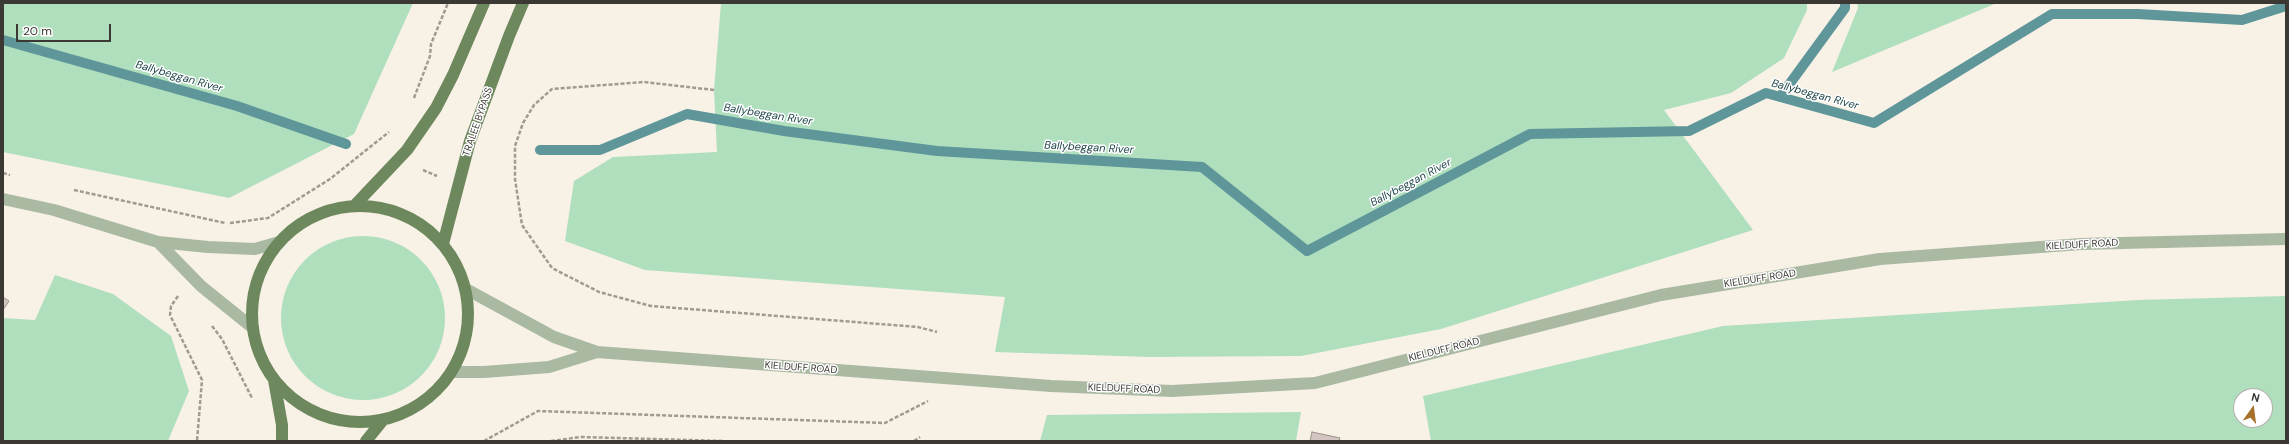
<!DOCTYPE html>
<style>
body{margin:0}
#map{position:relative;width:2289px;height:444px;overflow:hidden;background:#f8f1e6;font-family:"DM Sans",sans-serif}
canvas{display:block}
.frame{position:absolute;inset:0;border:4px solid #3c3934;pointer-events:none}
.north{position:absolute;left:2233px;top:388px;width:40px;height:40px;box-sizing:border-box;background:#fff;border:1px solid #b1b0ae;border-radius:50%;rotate:14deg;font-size:11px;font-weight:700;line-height:16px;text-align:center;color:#3c3934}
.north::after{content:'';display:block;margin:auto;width:14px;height:18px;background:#a6712a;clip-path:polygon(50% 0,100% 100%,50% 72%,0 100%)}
.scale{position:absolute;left:16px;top:24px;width:95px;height:18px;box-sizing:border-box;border:2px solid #3c3934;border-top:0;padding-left:5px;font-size:12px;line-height:14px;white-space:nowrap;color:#3c3934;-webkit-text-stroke:3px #fff;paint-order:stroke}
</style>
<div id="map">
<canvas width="2289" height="444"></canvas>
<div class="frame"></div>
<div class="north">N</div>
<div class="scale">20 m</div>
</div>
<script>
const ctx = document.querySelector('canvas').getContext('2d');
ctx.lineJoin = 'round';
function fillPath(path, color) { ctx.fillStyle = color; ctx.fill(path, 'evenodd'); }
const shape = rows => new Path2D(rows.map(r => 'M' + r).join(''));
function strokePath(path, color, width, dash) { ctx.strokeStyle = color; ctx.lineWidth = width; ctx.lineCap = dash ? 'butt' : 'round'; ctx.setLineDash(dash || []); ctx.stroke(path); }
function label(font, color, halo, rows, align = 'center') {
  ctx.font = font + ' "DM Sans",sans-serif'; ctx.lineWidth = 3; ctx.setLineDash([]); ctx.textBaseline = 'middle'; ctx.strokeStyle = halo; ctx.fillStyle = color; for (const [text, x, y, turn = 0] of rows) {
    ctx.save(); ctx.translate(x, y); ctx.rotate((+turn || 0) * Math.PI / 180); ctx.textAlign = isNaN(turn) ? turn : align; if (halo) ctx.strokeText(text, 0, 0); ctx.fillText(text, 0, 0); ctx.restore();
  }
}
fillPath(shape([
 [3,3,413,3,354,134,229,198,3,152],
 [721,3,1807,3,1807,10,1784,58,1731,93,1664,110,1753,230,1441,329,1301,356,1149,357,995,352,1005,297,645,270,565,241,574,181,613,157,717,152,714,90],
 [1857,3,1997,3,1832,72,1858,8],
 '281 318a82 82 0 1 1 164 0a82 82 0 1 1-164 0Z',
 [55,275,113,294,171,336,189,391,168,441,3,441,3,318,35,320],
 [2286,296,2286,441,1431,441,1423,396,1723,326,2138,300],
 [2241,396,2265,396,2265,420,2241,420],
 [1301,412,1296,441,1040,441,1047,415]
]), '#b0dfbd');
strokePath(shape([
 [3,40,237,106,346,144],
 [1780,97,1845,8,1845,3],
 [540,150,600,150,687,114,784,131,937,151,1202,167,1307,251,1530,134,1689,131,1766,93,1874,123,2052,14,2138,14,2242,20,2286,6]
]), '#5e969a', 10);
const building = shape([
 [3,297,9,301,3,310,3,297],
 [1312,432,1340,438,1339,441,1310,441,1312,432]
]);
fillPath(building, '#d3c5c1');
strokePath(building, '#9c8f8a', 1);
strokePath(shape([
 [714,90,644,82,552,89,534,105,523,123,515,146,515,179,522,225,552,268,599,292,651,306,918,327,937,332],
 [414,98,430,56,431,44,448,3],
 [423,170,437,176],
 [3,173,10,175],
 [74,190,225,223],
 [230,223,268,218,330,179,389,132],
 [178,296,171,306,170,315,202,380,197,441],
 [212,326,222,339,252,398],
 [484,441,538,411,885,423,928,401],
 [551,441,581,437,724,441],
 [914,441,920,437]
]), '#9f9a92', 2.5, [4, 2]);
strokePath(shape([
 [466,289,554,337,597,352,1051,386,1172,391,1315,383,1661,295,1880,259,2081,244,2286,239],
 [452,372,484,372,549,367,597,352]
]), '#aab9a2', 12);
strokePath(shape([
 [3,199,54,210,158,242,208,247,255,249,279,242],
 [158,242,201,286,253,328]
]), '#aab9a2', 12);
strokePath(shape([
 [355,205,407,150,436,108,453,75,484,3],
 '252 314a108 108 0 1 1 216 0a108 108 0 1 1-216 0Z',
 [443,244,470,141,509,36,523,3],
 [274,380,282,425,282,441],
 [366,441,383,420]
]), '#6e885e', 12);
label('10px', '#3c3934', '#fff', [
 ["TRALEE BYPASS",478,122,-71],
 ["KIELDUFF ROAD",2082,245,-3],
 ["KIELDUFF ROAD",1760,279,-9],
 ["KIELDUFF ROAD",1444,350,-14],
 ["KIELDUFF ROAD",801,368,4],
 ["KIELDUFF ROAD",1124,389,2]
]);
label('italic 11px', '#20474b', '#fff', [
 ["Ballybeggan River",179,77,16],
 ["Ballybeggan River",1815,95,15],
 ["Ballybeggan River",768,115,9],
 ["Ballybeggan River",1089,148,3],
 ["Ballybeggan River",1411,183,-28]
]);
</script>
